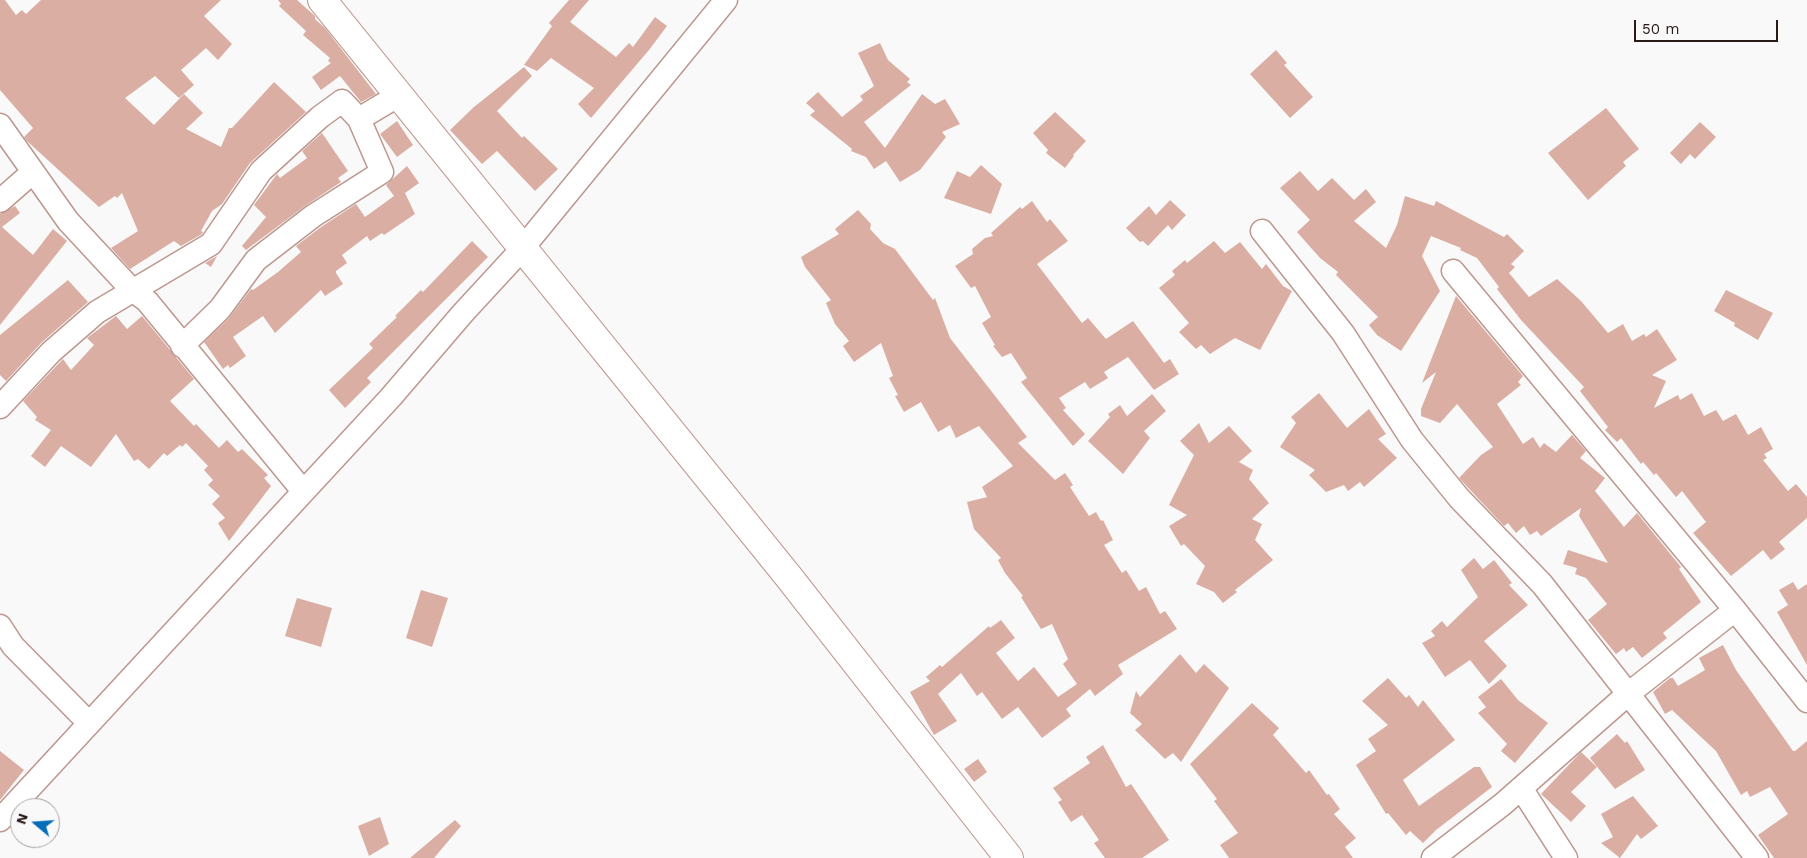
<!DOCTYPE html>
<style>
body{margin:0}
#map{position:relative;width:1807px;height:858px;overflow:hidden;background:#f9f9f9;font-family:"Work Sans",sans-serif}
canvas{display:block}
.north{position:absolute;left:10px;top:798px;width:50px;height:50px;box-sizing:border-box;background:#f9f9f9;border:1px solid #a6a09f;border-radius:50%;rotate:288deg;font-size:14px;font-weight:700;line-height:20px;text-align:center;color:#2a1b18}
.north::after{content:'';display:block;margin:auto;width:18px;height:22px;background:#066db8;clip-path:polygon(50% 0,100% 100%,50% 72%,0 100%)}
.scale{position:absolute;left:1634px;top:20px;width:144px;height:22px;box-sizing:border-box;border:2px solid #2a1b18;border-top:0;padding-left:6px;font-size:15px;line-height:18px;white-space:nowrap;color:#2a1b18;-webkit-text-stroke:4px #f9f9f9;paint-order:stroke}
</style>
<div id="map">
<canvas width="1807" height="858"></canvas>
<div class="north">N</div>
<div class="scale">50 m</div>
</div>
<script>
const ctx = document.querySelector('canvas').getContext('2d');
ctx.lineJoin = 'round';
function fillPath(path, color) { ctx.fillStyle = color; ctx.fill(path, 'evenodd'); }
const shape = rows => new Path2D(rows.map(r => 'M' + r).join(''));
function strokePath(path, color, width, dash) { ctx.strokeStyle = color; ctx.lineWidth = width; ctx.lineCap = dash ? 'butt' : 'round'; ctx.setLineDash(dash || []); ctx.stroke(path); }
fillPath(shape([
 [0,0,5,0,16,15,22,10,26,14,41,0,221,0,204,16,232,44,218,60,206,48,181,70,194,85,179,98,155,76,125,98,154,125,184,94,203,113,186,129,221,147,229,128,232,128,274,82,306,112,250,163,222,204,212,211,201,231,203,232,202,234,181,246,174,241,130,269,111,248,138,231,122,193,117,198,115,196,99,207,27,141,24,137,33,128,0,90],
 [278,0,297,0,315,16,315,19,325,28,376,94,361,102,340,76,321,90,312,77,331,63,328,61,330,58,303,35,306,31,279,6,281,4],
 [569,0,589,0,570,22,616,57,629,43,633,47,655,17,667,26,649,50,591,118,578,104,594,88,551,58,537,71,524,65,552,26,549,23],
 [880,43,888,60,910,79,907,82,911,85,864,122,885,148,922,94,935,104,945,99,960,124,942,132,946,137,920,170,900,182,886,161,874,169,866,157,851,151,852,149,810,115,815,111,806,103,818,92,842,117,863,100,860,96,874,86,858,53],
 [1276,50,1287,63,1284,65,1313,97,1290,118,1250,74],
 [524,67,532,76,497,111,522,138,524,136,558,169,535,191,497,151,482,164,450,130,474,107],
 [1606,108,1639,149,1623,162,1626,166,1588,200,1548,153],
 [1055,112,1086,141,1073,155,1074,156,1065,168,1046,153,1048,150,1033,133],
 [397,121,413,145,397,157,380,134],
 [1700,122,1716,137,1695,159,1690,154,1681,164,1670,153],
 [322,133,348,171,338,178,341,182,305,206,246,250,242,246,266,217,254,205,277,174,280,178,307,158,302,151],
 [981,165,1002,184,991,214,944,198,957,171,970,177],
 [407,166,419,183,405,193,415,214,384,235,382,233,370,241,367,236,342,255,347,263,336,271,336,273,343,284,325,296,321,290,275,333,263,316,233,337,246,356,230,368,228,365,223,369,204,342,229,318,251,289,253,290,278,272,301,252,296,246,321,227,356,204,365,217,394,196,386,185],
 [1300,171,1318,191,1332,178,1354,200,1366,189,1376,202,1354,221,1386,248,1397,225,1405,196,1434,206,1436,201,1504,237,1507,234,1524,251,1511,264,1515,267,1509,273,1529,297,1557,279,1581,301,1608,333,1623,324,1632,341,1644,334,1646,337,1657,329,1677,360,1652,375,1666,381,1654,408,1678,395,1680,400,1692,393,1704,416,1716,410,1723,421,1736,414,1748,435,1761,427,1773,449,1764,454,1767,458,1763,460,1788,491,1796,484,1807,497,1807,518,1779,542,1785,549,1771,560,1763,550,1731,576,1693,533,1706,522,1682,491,1676,497,1656,473,1654,475,1643,462,1641,464,1621,438,1617,442,1605,430,1608,427,1580,391,1584,387,1521,320,1497,289,1499,287,1477,258,1460,250,1461,248,1431,236,1422,256,1440,291,1401,351,1377,335,1369,325,1378,317,1336,275,1338,272,1320,258,1297,232,1310,220,1280,188],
 [1170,200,1186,215,1172,230,1168,225,1148,246,1143,241,1140,242,1126,228,1149,206,1156,215],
 [1032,201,1047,222,1050,219,1068,241,1037,264,1082,323,1088,318,1106,339,1133,321,1164,363,1170,359,1179,374,1154,390,1128,357,1104,372,1108,378,1090,389,1085,382,1059,398,1066,408,1063,410,1085,434,1073,446,1021,382,1027,378,1011,353,1002,357,993,346,995,345,982,323,991,317,975,286,971,288,955,266,973,254,972,249,985,238,993,236,991,233,1020,207,1022,209],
 [15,206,20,213,2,227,33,255,53,229,67,241,0,325,0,214],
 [858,210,871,224,870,229,883,243,895,249,933,300,935,298,950,338,1027,437,1018,443,1055,480,1065,473,1073,485,1070,487,1089,516,1096,512,1101,521,1103,520,1113,540,1104,545,1122,573,1126,570,1139,591,1146,587,1160,614,1165,611,1177,629,1118,665,1123,674,1095,696,1090,689,1066,709,1071,716,1042,738,1018,707,1002,719,982,692,977,696,961,673,938,694,957,721,934,735,910,692,930,681,926,677,940,665,942,667,989,626,990,628,1001,620,1015,638,996,653,1018,681,1034,667,1058,697,1077,684,1063,664,1068,659,1052,624,1041,629,1021,597,1023,596,1005,573,998,560,1001,558,974,529,967,502,987,497,982,487,1013,466,979,426,956,438,950,425,938,432,921,402,904,412,895,396,898,395,889,378,893,376,881,343,854,362,843,346,849,341,835,324,826,303,831,300,805,267,801,257,839,234,835,229],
 [472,241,488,257,367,378,371,382,345,408,329,390,373,348,369,344,397,317,395,316,421,290,423,292],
 [1214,241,1225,253,1240,242,1262,269,1266,264,1283,286,1292,291,1260,350,1235,338,1210,354,1201,345,1196,349,1179,332,1189,323,1159,288,1175,275,1172,271,1185,260,1187,263],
 [217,256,211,267,205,263],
 [68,280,88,302,42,342,6,381,0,375,0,335],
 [1726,290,1773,313,1758,340,1734,326,1735,323,1714,311],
 [1456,296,1523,376,1518,382,1521,385,1497,404,1523,444,1533,437,1540,448,1544,443,1556,452,1572,435,1586,451,1580,458,1605,478,1595,491,1624,527,1637,513,1681,567,1679,569,1701,602,1663,633,1667,638,1642,658,1633,647,1626,652,1624,648,1616,654,1588,620,1607,604,1586,578,1575,574,1577,568,1563,564,1568,550,1608,563,1579,516,1581,508,1541,536,1537,531,1530,535,1524,526,1516,533,1508,523,1504,526,1459,478,1481,455,1493,447,1457,404,1440,423,1421,416,1421,409,1436,372,1422,383],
 [116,316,127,329,142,316,194,379,170,401,194,426,196,424,219,448,227,440,238,452,242,449,268,475,264,478,271,486,229,541,218,523,225,518,212,504,220,496,208,485,213,480,204,470,208,466,186,443,182,447,180,445,167,456,164,453,149,469,138,459,134,461,116,434,91,467,61,446,45,467,31,456,51,430,35,420,37,417,23,401,63,359,71,370,94,345,87,338],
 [1319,393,1347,428,1369,409,1386,434,1378,439,1397,458,1364,487,1360,482,1348,491,1344,485,1326,492,1309,475,1315,470,1280,447,1296,423,1291,417],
 [1152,394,1166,411,1144,431,1150,438,1123,474,1088,441,1110,417,1108,414,1120,405,1127,416],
 [1199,423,1209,443,1229,426,1252,451,1239,462,1253,470,1249,479,1269,503,1252,519,1262,524,1255,540,1273,560,1235,590,1237,592,1223,603,1214,592,1196,584,1205,566,1184,544,1181,546,1169,526,1187,515,1169,505,1194,455,1180,441],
 [1474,558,1483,569,1494,560,1512,583,1509,585,1528,605,1484,641,1507,666,1489,684,1470,660,1445,677,1422,643,1435,636,1431,631,1442,621,1447,627,1478,597,1461,570],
 [1793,582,1798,590,1807,584,1807,665,1777,612,1788,605,1779,590],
 [421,590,448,598,432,647,406,638],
 [297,598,332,608,321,647,285,636],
 [1723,645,1736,670,1793,751,1795,751,1807,741,1807,858,1774,858,1758,835,1788,814,1770,787,1750,797,1747,791,1741,795,1716,751,1672,710,1665,714,1653,692,1670,678,1673,678,1678,686,1705,670,1699,658],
 [1180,654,1196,673,1204,664,1229,688,1181,762,1173,753,1165,759,1135,730,1142,724,1130,713,1136,691,1140,697],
 [1388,678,1406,698,1409,695,1418,707,1423,700,1455,740,1403,780,1419,806,1474,767,1480,767,1492,787,1436,830,1423,843,1410,831,1406,835,1388,813,1386,814,1356,765,1376,751,1368,739,1388,725,1362,701],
 [1501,679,1518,700,1548,723,1515,763,1501,751,1507,744,1478,713,1486,707,1478,697],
 [1252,703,1279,728,1273,735,1306,773,1309,770,1327,795,1329,794,1340,809,1334,814,1356,838,1345,847,1353,858,1229,858,1220,845,1238,833,1214,801,1217,799,1190,764],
 [1617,734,1625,743,1627,741,1645,770,1615,789,1590,758],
 [1103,745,1126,787,1131,784,1169,840,1142,858,1105,858,1094,843,1099,840,1082,815,1071,822,1058,802,1062,800,1053,788,1090,763,1086,757],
 [0,751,24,770,0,800],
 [1581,752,1597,767,1571,792,1586,806,1571,822,1541,794],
 [978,759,987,772,974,782,964,769],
 [1633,796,1658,826,1641,839,1637,834,1620,858,1601,843,1613,837,1601,814],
 [380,817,389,844,369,856,358,826],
 [455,820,461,826,434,858,410,858]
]), '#daaea3');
const minor = shape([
 [0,125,68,221,132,290,147,301,303,491],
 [0,201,33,172],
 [1262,231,1343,333,1412,440,1459,498,1542,584,1757,858],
 [1453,271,1735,610,1807,701],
 [182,346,220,309,256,260,313,216,382,172,359,119],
 [0,407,51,352,97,312,211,244,261,171,320,117,342,101,359,119,399,95],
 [0,626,13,646,89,723],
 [1521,788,1566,858],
 [0,820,391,397,463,313,522,249,726,0],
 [1433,858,1503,804,1628,694,1735,610]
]);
const tertiary = shape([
 [322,0,788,576,1009,858]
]);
strokePath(minor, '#bd978e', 25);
strokePath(tertiary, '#bd978e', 30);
strokePath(minor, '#fff', 22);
strokePath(tertiary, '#fff', 28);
</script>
